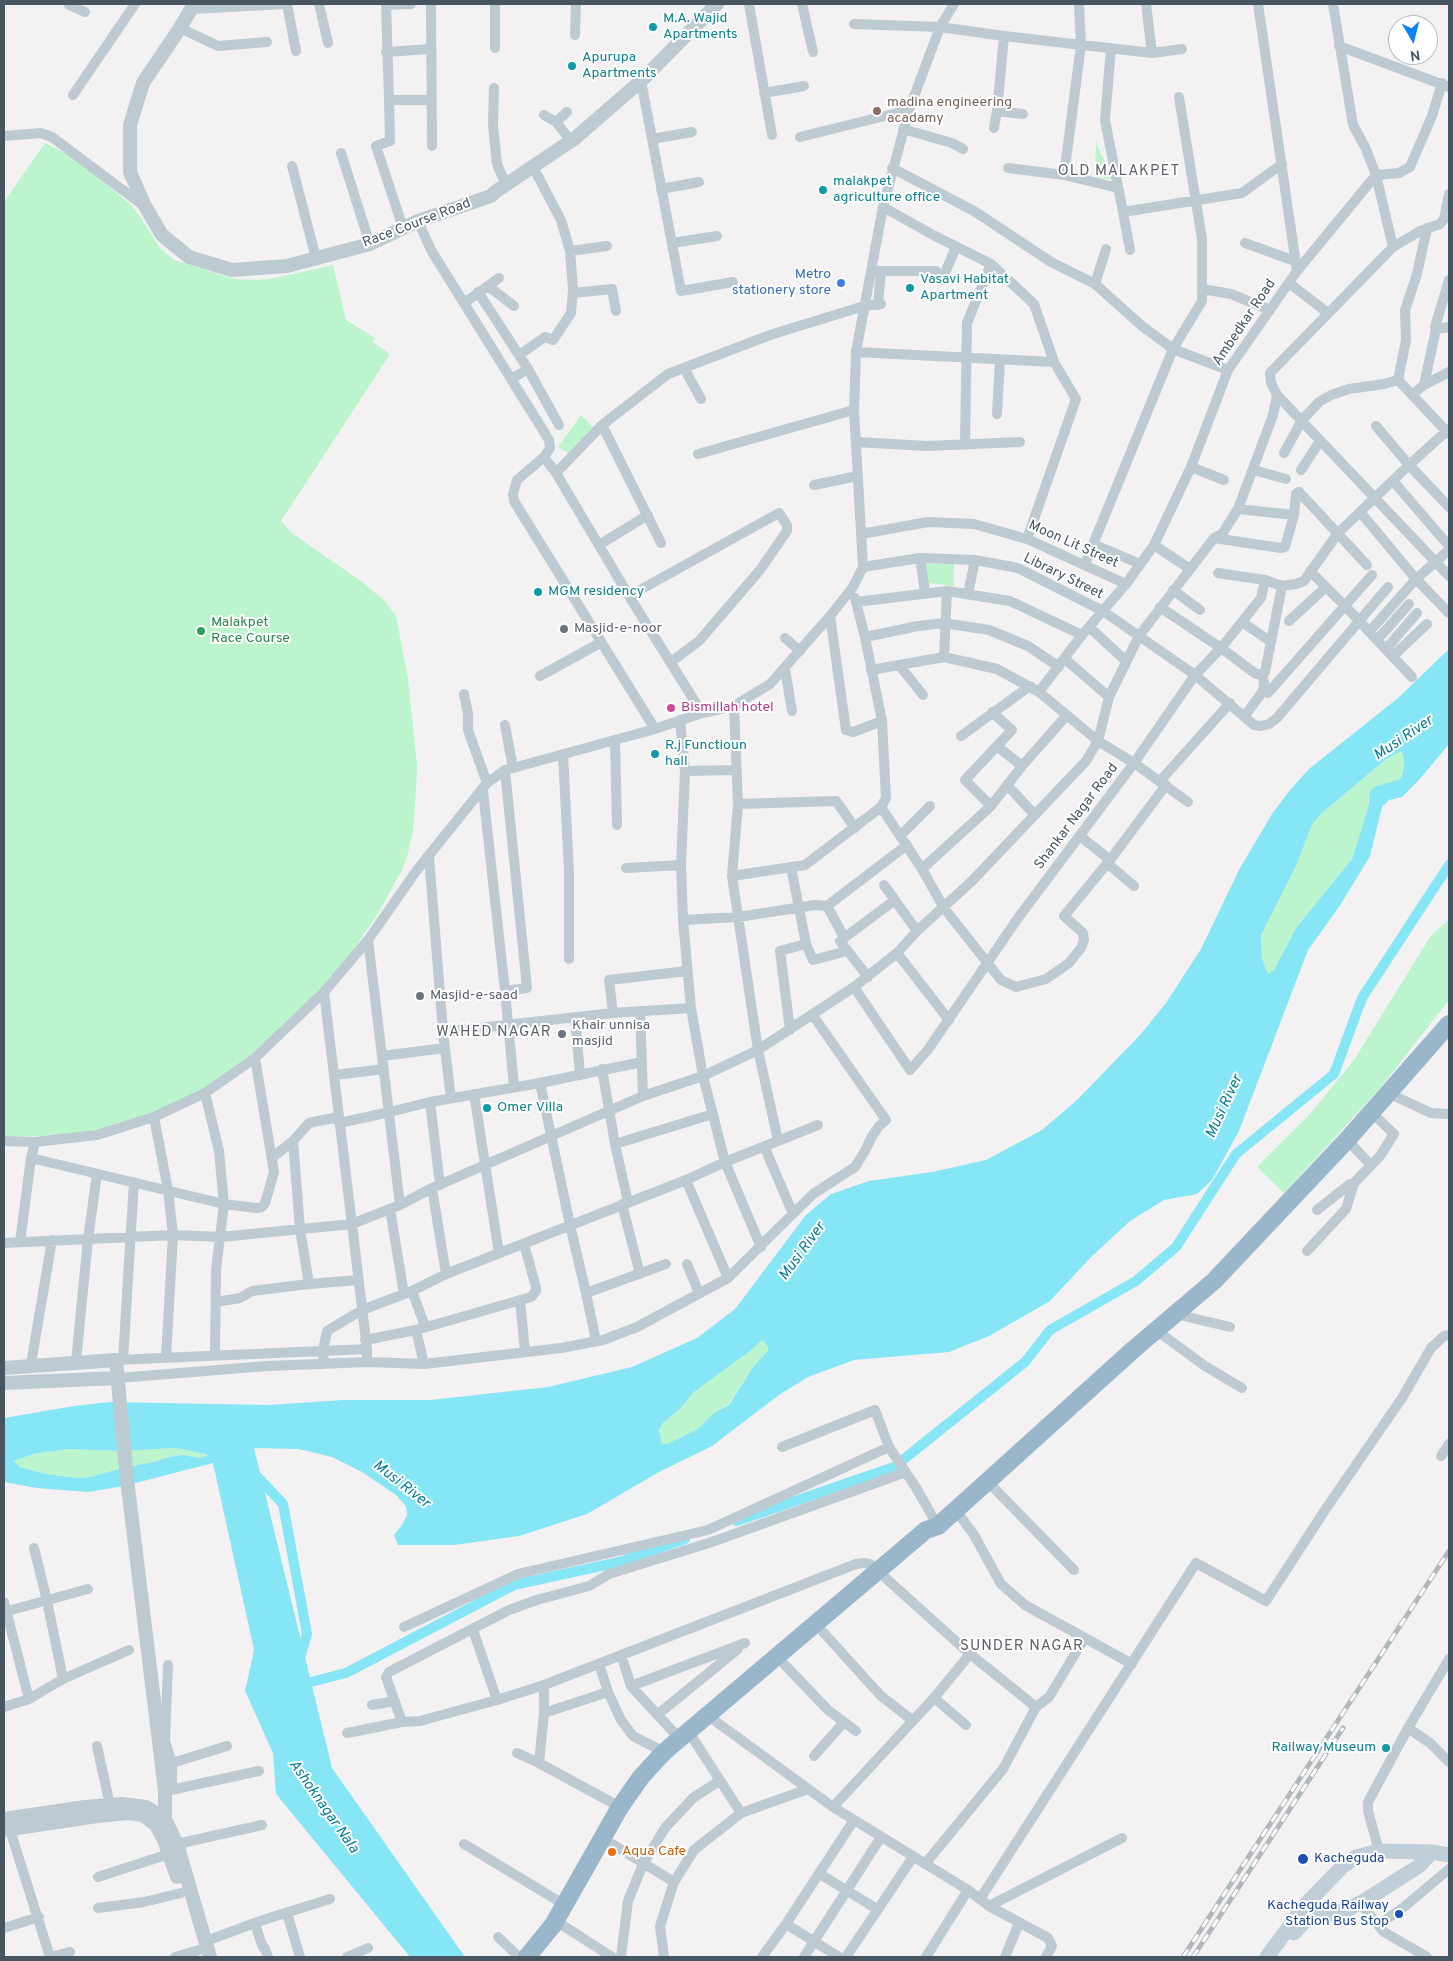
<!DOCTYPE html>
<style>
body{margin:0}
#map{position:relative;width:1453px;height:1961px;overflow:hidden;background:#f3f1f1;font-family:Overpass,sans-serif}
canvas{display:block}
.frame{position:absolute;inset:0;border:5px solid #475660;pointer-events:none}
.north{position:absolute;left:1388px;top:15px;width:50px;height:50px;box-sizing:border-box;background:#fff;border:1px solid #b5bbbf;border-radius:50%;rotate:172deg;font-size:14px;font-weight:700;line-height:20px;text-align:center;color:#475660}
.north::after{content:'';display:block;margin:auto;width:18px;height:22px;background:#0882f6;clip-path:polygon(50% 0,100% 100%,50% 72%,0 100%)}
</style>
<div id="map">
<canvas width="1453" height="1961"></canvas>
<div class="frame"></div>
<div class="north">N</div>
</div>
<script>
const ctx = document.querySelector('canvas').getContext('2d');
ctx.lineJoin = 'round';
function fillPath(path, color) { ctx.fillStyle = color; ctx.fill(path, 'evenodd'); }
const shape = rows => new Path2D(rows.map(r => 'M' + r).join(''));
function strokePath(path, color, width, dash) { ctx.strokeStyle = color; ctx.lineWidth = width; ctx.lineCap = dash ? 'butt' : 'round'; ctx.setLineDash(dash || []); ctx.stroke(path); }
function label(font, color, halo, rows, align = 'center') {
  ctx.font = font + ' Overpass,sans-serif'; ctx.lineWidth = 4; ctx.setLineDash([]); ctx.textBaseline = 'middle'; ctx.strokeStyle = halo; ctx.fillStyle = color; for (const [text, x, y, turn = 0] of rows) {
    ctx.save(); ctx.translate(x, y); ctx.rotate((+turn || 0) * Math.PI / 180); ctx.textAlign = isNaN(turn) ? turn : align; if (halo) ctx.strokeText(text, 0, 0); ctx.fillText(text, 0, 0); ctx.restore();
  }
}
fillPath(shape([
 [45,143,73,157,117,193,131,205,141,218,160,248,174,260,235,279,252,280,270,279,333,265,346,320,375,338,372,342,390,354,281,521,292,533,362,582,385,601,396,616,408,679,417,765,416,791,413,831,407,857,402,870,379,912,347,959,321,992,252,1054,187,1100,152,1116,84,1135,4,1137,4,202],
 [1096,143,1113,179,1095,178],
 [581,415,593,427,568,453,558,447],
 [924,564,954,564,954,586,927,583],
 [1401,750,1403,754,1404,766,1402,776,1398,780,1376,786,1368,799,1368,808,1352,859,1296,928,1274,970,1268,975,1262,960,1261,935,1297,864,1312,823,1322,813,1385,760],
 [1449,919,1449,1000,1380,1088,1284,1193,1259,1169,1258,1166,1310,1114,1354,1060,1430,937],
 [761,1341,764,1341,768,1347,768,1351,753,1367,728,1405,714,1413,698,1429,667,1444,662,1444,659,1428,663,1423,680,1409,694,1392,750,1351],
 [175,1448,206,1454,207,1457,200,1458,183,1455,169,1457,154,1462,126,1467,90,1477,77,1478,46,1474,18,1467,14,1461,33,1454,68,1449,121,1451]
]), '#bcf4ce');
fillPath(shape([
 [1449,649,1449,744,1419,780,1402,797,1389,800,1382,807,1370,856,1339,907,1308,950,1239,1131,1212,1180,1197,1194,1164,1200,1130,1221,1090,1258,1050,1301,989,1336,949,1352,854,1360,808,1377,779,1395,712,1446,659,1472,587,1514,519,1536,454,1545,398,1545,394,1535,402,1525,407,1515,406,1506,396,1495,362,1472,332,1457,299,1449,254,1448,332,1768,465,1957,410,1957,276,1794,273,1753,245,1691,254,1650,213,1463,124,1486,88,1492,37,1488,4,1482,4,1418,74,1406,110,1402,268,1405,343,1400,431,1400,548,1387,632,1367,697,1338,735,1309,806,1215,831,1194,869,1181,932,1172,986,1160,1042,1130,1077,1100,1140,1035,1166,1003,1201,949,1240,868,1272,814,1290,790,1309,769,1398,698],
 [1401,751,1403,754,1404,766,1402,776,1398,780,1376,786,1370,791,1368,808,1352,859,1296,928,1274,970,1268,974,1262,960,1261,935,1297,864,1312,824,1322,813,1385,760],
 [761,1341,764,1341,768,1347,768,1351,753,1367,729,1405,714,1413,698,1429,667,1444,662,1444,659,1429,663,1423,680,1409,694,1392,750,1351],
 [175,1448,206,1454,207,1456,200,1458,183,1455,169,1457,154,1462,126,1467,90,1477,77,1478,46,1474,19,1467,14,1461,33,1454,68,1449,121,1451]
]), '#86e6f5');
strokePath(shape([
 [254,1473,283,1504,307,1634,299,1661],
 [737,1521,894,1467,1025,1362,1050,1330,1136,1281,1176,1247,1236,1154,1334,1074,1362,998,1449,865],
 [299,1685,346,1673,514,1585,619,1562,685,1539]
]), '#86e6f5', 10);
strokePath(shape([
 [287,4,296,51],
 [319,4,328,43],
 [386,4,389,100],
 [431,4,432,146],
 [749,4,772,135],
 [802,4,813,52],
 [1146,4,1152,53],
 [1258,4,1297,271],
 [1333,4,1353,125,1365,147,1376,175,1393,247],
 [69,5,85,12],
 [386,5,411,4],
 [192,9,285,4],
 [854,24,940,27,1004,36,1152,53,1182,49],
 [180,28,218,46,267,42],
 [575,35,576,4],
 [1339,46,1449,87],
 [495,48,495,4],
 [1111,48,1105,120,1123,212,1242,193,1282,164],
 [386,52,430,49],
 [641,81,681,291,733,282],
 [494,88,493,125,497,164,506,185],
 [764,93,804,86],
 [73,95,135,4],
 [997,111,1004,36],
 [544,115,556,122,571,141],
 [556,122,567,112],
 [994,128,997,111,1023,114],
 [903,129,952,143,963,149],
 [4,136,41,133,52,137,144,206],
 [800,137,909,110],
 [652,139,692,132],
 [341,153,370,244],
 [292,166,316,258],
 [892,168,974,211,1051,262,1095,284,1142,326,1173,349,1228,370],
 [1008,168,1064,175,1118,188],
 [1064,175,1081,45,1079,4],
 [661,189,699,182],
 [883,207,935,236,991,264,1034,304,1054,362,1076,399,1027,539],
 [1123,212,1130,250],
 [418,221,431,250,549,440,550,448,544,457],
 [403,228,376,146,390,141,389,100,432,100],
 [672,243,717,236],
 [1245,243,1295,261],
 [570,251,607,246],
 [871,271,936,271],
 [942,280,956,247],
 [1449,280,1435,327,1436,329,1449,327],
 [1289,283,1328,313],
 [1095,284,1106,249],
 [488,286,514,306],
 [1202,289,1231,294,1270,310],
 [478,292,528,369],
 [573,293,612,289,616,311],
 [464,303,499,278],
 [878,305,881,271],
 [856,352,1054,362],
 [519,355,545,337,553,340,571,313,573,290,570,251,561,220,533,167],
 [684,368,701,399],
 [511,379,528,369,559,425],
 [1398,380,1449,434],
 [1424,385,1449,372],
 [1413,394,1424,385,1436,329],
 [1277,395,1449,576],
 [997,414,1000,360],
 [602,425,661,543],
 [1376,426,1409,465,1449,507],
 [856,442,927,446,1020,442],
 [965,445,967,323,991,264],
 [1284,453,1302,420,1319,402,1331,395,1349,389,1384,384,1398,380,1406,340,1405,310,1417,274,1427,228],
 [698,454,854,410],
 [1191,467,1224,480],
 [1254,470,1286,479],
 [1301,470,1320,441],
 [556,473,544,457,517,480,513,494,514,501,655,729],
 [1393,481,1449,546],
 [814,485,858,476],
 [1238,509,1294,515],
 [1361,513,1416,579,1449,613],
 [861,534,928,522,974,524,1027,539,1126,584],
 [1214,538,1281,548,1285,547,1294,515,1296,494,1299,492,1367,565],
 [1093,544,1140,564],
 [599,545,648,515],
 [1154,545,1190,569],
 [920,558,925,592],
 [1085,564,1173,349,1202,301,1202,239,1179,97],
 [863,567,920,558,975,560,1018,568,1103,611,1195,675,1254,725,1261,726,1269,724,1277,718,1388,587],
 [1310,571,1345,606,1412,677],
 [1218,573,1265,580,1282,586],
 [1173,590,1200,610],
 [968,594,975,560],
 [629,596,779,513,787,525,787,531,760,570,699,641,671,662],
 [855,598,865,637,882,721,886,798,881,807],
 [856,602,947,591,1010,601,1082,635],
 [1160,607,1221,648,1256,674,1262,674,1265,672,1282,586,1296,584,1304,581,1338,533,1409,465,1449,429],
 [830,616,846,730,853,732,882,721],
 [1289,621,1326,587],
 [1242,622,1271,642],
 [1089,627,1126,661],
 [1369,632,1416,579,1449,550],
 [865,637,918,626,944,623,989,630,1028,646,1059,667],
 [785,638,800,651],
 [1377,640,1409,604],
 [1386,649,1417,613],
 [1393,656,1427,624],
 [944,657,947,591],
 [1065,659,1109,697],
 [899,665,923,695],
 [785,669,792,711],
 [871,670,944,657,997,669,1039,692,1098,741,1134,763,1188,802],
 [540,676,600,643],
 [1039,692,1082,635,1126,584,1154,545,1191,467,1228,370,1297,271,1376,175,1399,173,1410,167,1432,116,1442,83],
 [1268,693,1372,575],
 [464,694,468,714,468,730,487,783],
 [734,706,738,804,732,876,758,1050,778,1140],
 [702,713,629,596,556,473,602,425,668,374,770,335,864,306,881,304],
 [1244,717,1263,691,1264,682,1262,674],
 [680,720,685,771,681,865,683,920,691,1008,703,1076,725,1162,761,1247],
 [505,725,513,768],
 [961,736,1030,686],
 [615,741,617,825],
 [997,746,1022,766],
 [563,754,569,872,569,959],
 [685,771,737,770],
 [1160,781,1230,703],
 [1007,785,1035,815],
 [483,791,505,991,514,1087],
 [738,804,836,801,855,828],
 [991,806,965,780,1012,730,992,712],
 [900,836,930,806],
 [1080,836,1110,860],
 [429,856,443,1032,451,1098],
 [1107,863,1134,886],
 [626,868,681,865],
 [922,869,991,806,1022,766,1067,715],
 [732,876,805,865,881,807,922,869,944,908,1001,980,1016,987,1046,979,1069,963,1081,948,1084,940,1083,933,1064,916,1110,860,1166,785],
 [884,885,917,931],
 [683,920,738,917,815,905,827,906],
 [844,937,827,906,907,845],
 [368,940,400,1205],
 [806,944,813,960,847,951],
 [897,953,949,1020],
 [868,977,840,941,895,900],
 [854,987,910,1070,927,1051,1018,918,1134,763,1195,675,1221,648,1261,598,1265,580],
 [505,991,527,988,505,770],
 [324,992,367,1349],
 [640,1011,643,1096],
 [613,1013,609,980,687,971],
 [575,1017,580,1075],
 [790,1030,780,951,806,944,791,867],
 [443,1032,613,1013,691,1008],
 [382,1056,445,1048],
 [602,1069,615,1144,628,1202],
 [335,1075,384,1069],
 [540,1083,570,1225,586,1293,666,1264],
 [205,1093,219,1151,224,1204,216,1270,215,1356],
 [1388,1093,1431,1113,1449,1114],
 [474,1094,499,1253],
 [430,1102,440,1185],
 [154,1117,168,1190,173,1235,166,1358],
 [339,1123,390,1112,430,1102,540,1083,642,1062],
 [1347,1140,1371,1165],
 [4,1141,35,1142,97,1135,154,1117,205,1093,255,1058,324,992,368,940,417,870,487,783,505,770,513,768,655,729,702,713,734,706,770,684,830,616,853,587,863,567,854,410,856,352,883,207,909,110,940,27,954,4],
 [293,1141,300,1229,309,1284],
 [615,1144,713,1114],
 [764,1146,793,1214],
 [273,1157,293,1141,309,1123,338,1117],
 [31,1158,224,1204,256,1208,262,1207,265,1203,274,1172,255,1058],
 [686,1180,728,1278],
 [432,1188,446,1274],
 [622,1204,640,1274],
 [390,1209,404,1294],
 [1317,1210,1350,1184,1354,1183],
 [20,1242,31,1158,35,1142],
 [4,1243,173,1235,221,1237,352,1224,400,1205,432,1188,643,1096,703,1076,758,1050,854,987,897,953,917,931,972,881,1086,761,1098,741,1109,697,1139,636,1214,538,1222,534,1238,509,1273,415,1277,395,1271,383,1270,373,1393,247,1420,231,1440,224,1444,219,1449,194],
 [1307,1251,1346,1209,1354,1183,1380,1156,1394,1134,1371,1112],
 [687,1264,699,1293],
 [412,1291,425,1326],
 [586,1293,596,1341],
 [520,1300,525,1352],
 [216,1302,240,1298,252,1291,309,1284,358,1280],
 [1175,1314,1230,1327],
 [416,1330,424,1364],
 [1156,1330,1205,1366,1242,1388],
 [365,1340,416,1330,531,1297,536,1291,536,1287,524,1244],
 [116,1360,367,1349,367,1356],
 [123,1360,134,1182],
 [76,1362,88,1239,97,1174],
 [31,1364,52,1240],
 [324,1364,323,1351,327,1331,362,1310,412,1291,446,1274,686,1180,725,1162,818,1125],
 [118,1378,267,1366,368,1362,424,1364,561,1348,603,1340,637,1327,728,1278,813,1194,855,1167,866,1149,871,1138,879,1126,886,1120,812,1014],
 [782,1447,875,1410,889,1447,915,1486,938,1526],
 [1441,1456,1449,1444],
 [987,1481,1074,1570],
 [955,1509,974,1535,1001,1584,1025,1605,1132,1664],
 [34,1548,47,1601,63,1679],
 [4,1602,29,1699],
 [4,1612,88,1589],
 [404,1627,518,1574,708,1530,889,1447],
 [473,1630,497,1700],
 [823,1632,881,1696,912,1720],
 [621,1655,631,1686,679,1738],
 [599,1664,608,1692,621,1720,633,1736,664,1752],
 [784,1664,828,1710,856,1731],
 [168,1665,165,1741,172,1763,172,1790],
 [631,1686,745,1643],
 [934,1698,966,1725],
 [372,1705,395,1701],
 [4,1707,29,1699,63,1679,129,1650],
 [544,1713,608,1692],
 [657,1715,738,1649],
 [707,1715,833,1807,968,1890,989,1906,1048,1938,1052,1946,1046,1957],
 [402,1722,386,1677,389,1672,509,1610,537,1600,589,1586,609,1574,712,1542,906,1472],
 [1408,1728,1430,1743,1449,1762],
 [347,1733,402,1722,420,1721,497,1700,544,1685,856,1564,863,1563,870,1564,970,1654,1036,1707],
 [694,1740,741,1813],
 [97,1746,110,1805],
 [517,1753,539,1763,620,1807],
 [814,1756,844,1722],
 [172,1763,227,1746],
 [539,1763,544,1713,544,1685],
 [166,1791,259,1771],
 [833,1807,934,1698,970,1654],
 [10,1830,50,1957],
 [177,1844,262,1825],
 [464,1844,565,1905],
 [612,1844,674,1882],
 [1379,1851,1368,1811,1368,1802,1408,1728,1449,1659],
 [925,1864,1003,1769,1036,1707,1049,1697,1084,1639],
 [820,1874,877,1909],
 [98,1877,169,1854],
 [980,1899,1196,1563,1266,1601,1325,1510,1402,1398,1431,1348,1444,1336,1449,1335],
 [1360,1903,1384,1932,1427,1957],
 [989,1906,1122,1838],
 [98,1908,144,1902,181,1893],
 [287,1913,300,1957],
 [556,1921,612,1957],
 [255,1924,262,1945,265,1949,268,1957],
 [786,1924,839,1957],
 [1378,1925,1404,1907,1449,1869],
 [4,1928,39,1917],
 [498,1937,519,1957],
 [206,1941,263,1920,330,1899],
 [50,1957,70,1952],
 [175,1957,199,1950],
 [347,1957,368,1948],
 [621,1957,628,1901,643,1864,665,1828,693,1798,719,1781],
 [664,1957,660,1926,674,1882,694,1850,741,1813,808,1789],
 [762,1957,786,1924,854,1820],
 [804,1957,881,1837],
 [846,1957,913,1857],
 [926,1957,968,1890],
 [1005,1957,1019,1923]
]), '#bdcad1', 10);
strokePath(shape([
 [194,4,180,28,143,83,130,125,130,172,145,206,162,235,189,257,232,270,287,266,370,244,418,221,491,196,495,192,574,139,641,81,717,4],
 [4,1368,116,1360,127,1479,165,1791,165,1819,177,1844,210,1957],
 [4,1383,118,1378],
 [4,1819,85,1807,122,1804,146,1807,165,1819],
 [4,1830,97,1816,127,1813,143,1815,156,1825,164,1840,177,1877]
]), '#bdcad1', 14);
strokePath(shape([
 [1294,1933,1306,1920,1346,1910,1364,1901,1419,1866,1432,1852],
 [1267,1957,1306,1904,1343,1866,1356,1857,1379,1851,1432,1852,1449,1855]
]), '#c0ced9', 15);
strokePath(shape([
 [527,1957,553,1925,620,1807,641,1777,664,1752,926,1530,938,1526,1134,1349,1214,1281,1347,1140,1449,1024]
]), '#99b6cb', 18);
const rail = shape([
 [1183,1957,1449,1551],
 [1193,1957,1343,1728]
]);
strokePath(rail, '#b2b7bc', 5);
strokePath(rail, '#fff', 3, [9]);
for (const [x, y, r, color] of [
 [653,27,5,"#0f9aa8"],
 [572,66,5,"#0f9aa8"],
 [877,111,5,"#8d6e63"],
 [823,190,5,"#0f9aa8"],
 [841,283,5,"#3f7fe0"],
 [910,288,5,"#0f9aa8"],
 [538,592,5,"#0f9aa8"],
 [564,629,5,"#6b7280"],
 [201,631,5,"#2e9e5b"],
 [671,708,5,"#d1479c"],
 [655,754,5,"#0f9aa8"],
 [420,996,5,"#6b7280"],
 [562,1034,5,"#6b7280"],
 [487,1108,5,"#0f9aa8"],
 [1386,1748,5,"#0f9aa8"],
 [612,1852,5,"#e8710a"],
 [1303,1859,6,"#1a4fb4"],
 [1399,1914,5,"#1a4fb4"]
]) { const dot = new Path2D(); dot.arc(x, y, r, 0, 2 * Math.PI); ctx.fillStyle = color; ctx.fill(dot); strokePath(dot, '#fff', 2); }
label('14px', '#0d838f', '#fff', [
 ["M.A. Wajid",663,19],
 ["Apartments",663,35],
 ["Apurupa",582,58],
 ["Apartments",582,74],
 ["malakpet",833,182],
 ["agriculture office",833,198],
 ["Vasavi Habitat",920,280],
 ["Apartment",920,296],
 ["MGM residency",548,592],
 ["R.j Functioun",665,746],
 ["hall",665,762],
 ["Omer Villa",497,1108],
 ["Railway Museum",1376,1748,"right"]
], 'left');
label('14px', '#785e54', '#fff', [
 ["madina engineering",887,103],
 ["acadamy",887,119]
], 'left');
label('14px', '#475660', '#fff', [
 ["Race Course Road",417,224,-21],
 ["Ambedkar Road",1245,323,-56],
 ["Moon Lit Street",1073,545,24],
 ["Library Street",1063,577,26],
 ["Shankar Nagar Road",1077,817,-53]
]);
label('14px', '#366cbe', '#fff', [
 ["Metro",831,275],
 ["stationery store",831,291]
], 'right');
label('14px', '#27864d', '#fff', [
 ["Malakpet",211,623],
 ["Race Course",211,639]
], 'left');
label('14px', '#5b616d', '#fff', [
 ["Masjid-e-noor",574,629],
 ["Masjid-e-saad",430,996],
 ["Khair unnisa",572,1026],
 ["masjid",572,1042]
], 'left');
label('14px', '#b23c85', '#fff', [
 ["Bismillah hotel",681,708]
], 'left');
label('14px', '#c56008', '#fff', [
 ["Aqua Cafe",622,1852]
], 'left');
label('14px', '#164399', '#fff', [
 ["Kacheguda",1314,1859],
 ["Kacheguda Railway",1389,1906,"right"],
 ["Station Bus Stop",1389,1922,"right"]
], 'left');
ctx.letterSpacing = '1px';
label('15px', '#5c6267', '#fff', [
 ["OLD MALAKPET",1119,172],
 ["WAHED NAGAR",494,1033],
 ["SUNDER NAGAR",1022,1647]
]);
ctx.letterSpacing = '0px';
label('italic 15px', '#047d90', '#fff', [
 ["Musi River",1404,739,-34],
 ["Musi River",1225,1107,-65],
 ["Musi River",803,1252,-54],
 ["Musi River",401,1485,38],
 ["Ashoknagar Nala",323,1807,55]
]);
</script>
